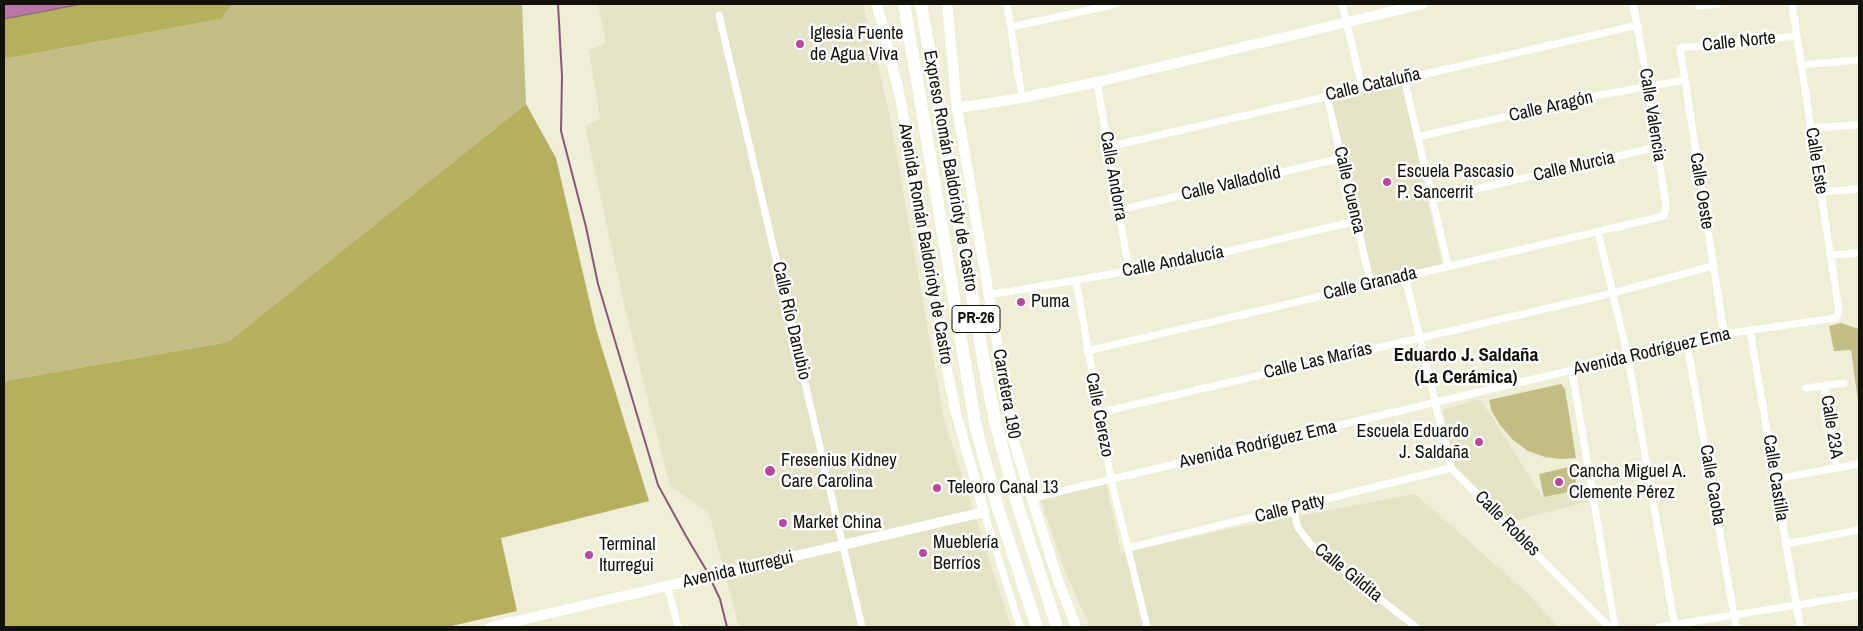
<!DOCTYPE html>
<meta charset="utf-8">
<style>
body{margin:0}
#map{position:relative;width:1863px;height:631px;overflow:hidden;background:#efeed7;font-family:"Archivo Narrow",sans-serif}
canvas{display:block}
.frame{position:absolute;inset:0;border:5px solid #12110a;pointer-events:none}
</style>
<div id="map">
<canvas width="1863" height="631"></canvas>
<div class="frame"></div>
</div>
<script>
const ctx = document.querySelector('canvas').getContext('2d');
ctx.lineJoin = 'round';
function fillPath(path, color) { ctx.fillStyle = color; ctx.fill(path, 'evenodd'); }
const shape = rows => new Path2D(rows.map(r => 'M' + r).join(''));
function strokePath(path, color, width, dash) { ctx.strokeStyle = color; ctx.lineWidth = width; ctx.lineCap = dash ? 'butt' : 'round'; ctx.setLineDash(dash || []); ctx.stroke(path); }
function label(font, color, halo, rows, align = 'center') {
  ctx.font = font + ' "Archivo Narrow",sans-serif'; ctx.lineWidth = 5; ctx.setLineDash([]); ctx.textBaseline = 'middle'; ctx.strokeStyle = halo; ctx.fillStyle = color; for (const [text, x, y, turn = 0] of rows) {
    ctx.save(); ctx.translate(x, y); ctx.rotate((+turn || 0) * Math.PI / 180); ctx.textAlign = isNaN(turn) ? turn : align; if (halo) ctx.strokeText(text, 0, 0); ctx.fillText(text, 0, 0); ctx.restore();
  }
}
fillPath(shape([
 [598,4,863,4,888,107,944,419,1011,627,739,627,709,513,670,486,626,313,585,126,600,119,589,50,606,43],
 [1402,84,1442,264,1373,280,1332,101],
 [1479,399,1493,418,1543,498,1584,489,1586,502,1511,522,1455,467,1443,410],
 [1106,483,1121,553,1234,528,1415,494,1523,589,1559,627,1090,627,1066,574,1041,501]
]), '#e4e3c5');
fillPath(shape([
 [232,4,522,4,526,104,228,342,4,381,4,59,221,19],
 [1841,323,1859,329,1859,409,1851,350,1834,351,1829,326],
 [1561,384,1565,389,1576,458,1561,459,1545,457,1528,451,1513,440,1500,425,1492,412,1489,400],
 [1573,466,1578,490,1544,497,1539,474]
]), '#c1bd84');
fillPath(shape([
 [82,4,232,4,221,19,4,59,4,19],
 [526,104,556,158,596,329,649,501,501,538,517,611,447,627,4,627,4,381,228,342]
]), '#b5af5e');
const water = shape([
 [4,4,82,4,4,19,4,4]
]);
fillPath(water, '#ba76a5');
strokePath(water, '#885876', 1);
strokePath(shape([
 [558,4,562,76,561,131,586,227,598,284,658,485,686,536,708,573],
 [711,580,720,599,727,627]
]), '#885876', 2);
strokePath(shape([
 [1007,4,1022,98],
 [1342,4,1362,87],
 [1699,6,1718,4],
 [719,15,862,627],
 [1011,27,1117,4],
 [1801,65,1859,60],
 [1404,78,1448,265],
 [1097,82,1129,271],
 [1327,96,1371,284],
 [1811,128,1859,125],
 [1417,137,1600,95,1685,80],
 [1108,147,1638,25],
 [1821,192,1859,189],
 [1433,199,1657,147],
 [1119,210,1342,158],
 [1598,232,1628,357,1675,627],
 [1831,255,1859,253],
 [1405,276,1451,468,1609,627],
 [1076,280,1111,479,1147,627],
 [989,295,1129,271,1212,255,1356,221],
 [1750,330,1800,627],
 [1724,334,1680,48,1797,36],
 [1687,343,1736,627],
 [1087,351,1664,216,1666,206,1648,85,1633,4],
 [1572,371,1615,627],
 [1824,386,1837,467],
 [1806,388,1844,383],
 [1098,413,1613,293,1712,266],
 [1775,479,1859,464],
 [1032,498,1724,334,1836,318,1839,311,1792,4],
 [1293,508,1298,528,1312,546,1416,627],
 [984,512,1020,627],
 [1786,544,1859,530],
 [1128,548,1451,468],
 [668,587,678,627],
 [1659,627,1859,595]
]), '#fff', 7);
strokePath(shape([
 [947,4,957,108,1012,430,1015,446,1058,580,1076,627],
 [957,108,1022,98,1097,82,1423,4],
 [491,627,984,512,956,413,948,374,900,97,877,4]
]), '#fff', 10);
strokePath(shape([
 [904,4,976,428,998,508,1037,627],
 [921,4,986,375,996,425,1017,503,1057,627]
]), '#fff', 12);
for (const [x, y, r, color] of [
 [800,44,5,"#bd479f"],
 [1387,182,5,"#bd479f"],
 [1021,302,5,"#bd479f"],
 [1479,442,5,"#bd479f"],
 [770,471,6,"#bd479f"],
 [1559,482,5,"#bd479f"],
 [937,488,5,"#bd479f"],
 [783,523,5,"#bd479f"],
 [923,553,5,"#bd479f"],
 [589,555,5,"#bd479f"]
]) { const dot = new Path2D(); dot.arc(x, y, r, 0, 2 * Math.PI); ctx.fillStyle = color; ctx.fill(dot); strokePath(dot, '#fff', 2); }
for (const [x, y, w] of [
 [976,319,48]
]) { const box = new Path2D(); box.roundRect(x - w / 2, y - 13.5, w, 27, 4); ctx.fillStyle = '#fff'; ctx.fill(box); strokePath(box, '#12110a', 1); }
label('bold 16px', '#12110a', null, [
 ["PR-26",976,319]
]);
label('18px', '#12110a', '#fff', [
 ["Iglesia Fuente",810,34],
 ["de Agua Viva",810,55],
 ["Escuela Pascasio",1397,172],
 ["P. Sancerrit",1397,193],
 ["Puma",1031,302],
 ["Escuela Eduardo",1469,432,"right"],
 ["J. Saldaña",1469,453,"right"],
 ["Fresenius Kidney",781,461],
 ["Care Carolina",781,482],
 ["Cancha Miguel A.",1569,472],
 ["Clemente Pérez",1569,493],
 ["Teleoro Canal 13",947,488],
 ["Market China",793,523],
 ["Mueblería",933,543],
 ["Berríos",933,564],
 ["Terminal",599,545],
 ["Iturregui",599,566]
], 'left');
label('18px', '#12110a', '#fff', [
 ["Calle Norte",1739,42,-6],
 ["Calle Cataluña",1373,85,-13],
 ["Calle Aragón",1551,107,-13],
 ["Calle Valencia",1652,115,81],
 ["Calle Este",1816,161,81],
 ["Calle Murcia",1574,167,-13],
 ["Expreso Román Baldorioty de Castro",950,171,80],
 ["Calle Andorra",1113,176,80],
 ["Calle Valladolid",1231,184,-13],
 ["Calle Cuenca",1349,190,77],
 ["Calle Oeste",1701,191,81],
 ["Avenida Román Baldorioty de Castro",925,244,80],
 ["Calle Andalucía",1173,262,-11],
 ["Calle Granada",1370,284,-13],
 ["Calle Río Danubio",791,321,77],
 ["Avenida Rodríguez Ema",1652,352,-13],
 ["Calle Las Marías",1318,361,-13],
 ["Carretera 190",1006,394,80],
 ["Calle Cerezo",1099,415,79],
 ["Calle 23A",1831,427,81],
 ["Avenida Rodríguez Ema",1258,445,-13],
 ["Calle Castilla",1775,478,81],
 ["Calle Caoba",1712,485,80],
 ["Calle Patty",1290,509,-14],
 ["Calle Robles",1507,524,45],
 ["Avenida Iturregui",738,570,-13],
 ["Calle Gildita",1348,573,39]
]);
label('bold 19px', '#12110a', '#fff', [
 ["Eduardo J. Saldaña",1466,356],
 ["(La Cerámica)",1466,378]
]);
</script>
